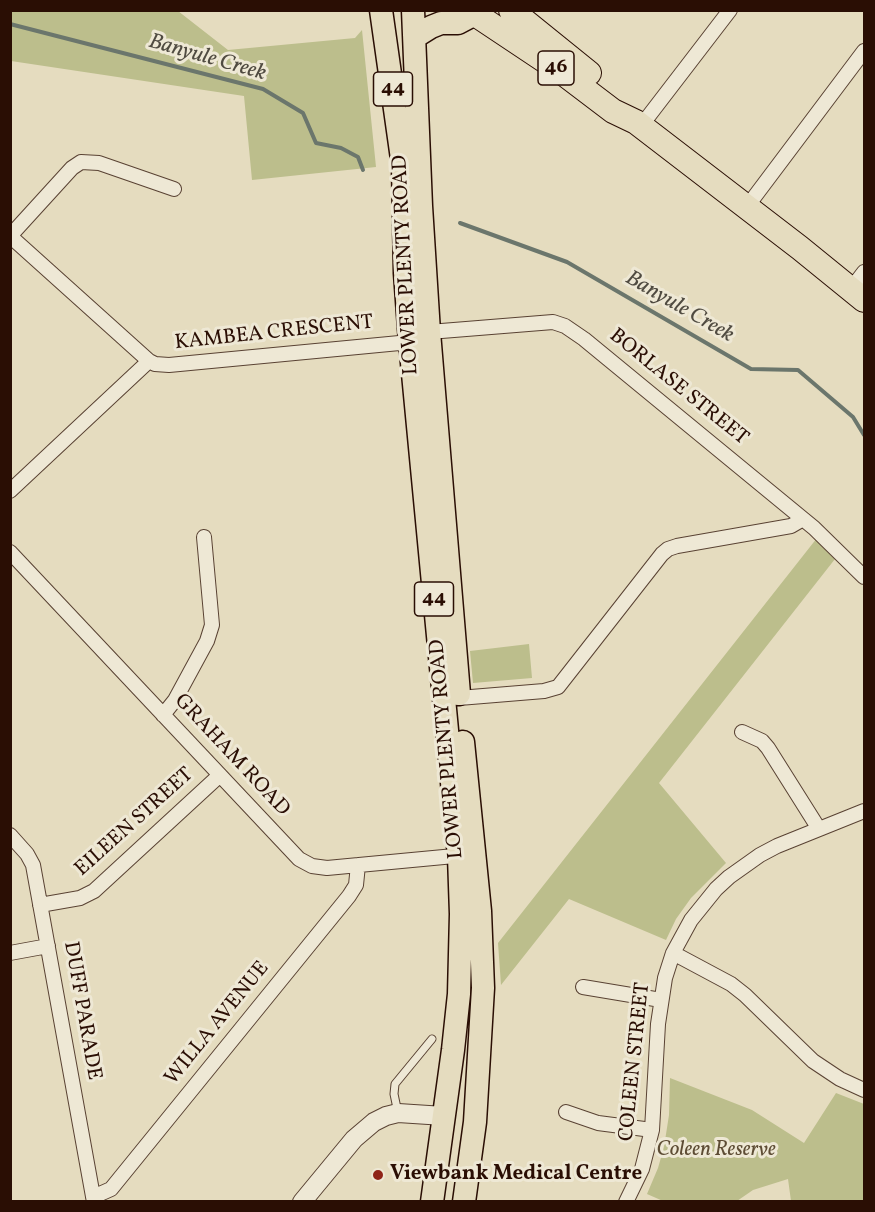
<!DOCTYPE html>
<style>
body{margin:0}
#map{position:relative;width:875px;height:1212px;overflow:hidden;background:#e5dcbf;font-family:Vollkorn,serif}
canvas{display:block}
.frame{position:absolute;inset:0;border:12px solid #2a0e04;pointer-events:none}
</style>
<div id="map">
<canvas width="875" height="1212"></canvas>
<div class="frame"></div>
</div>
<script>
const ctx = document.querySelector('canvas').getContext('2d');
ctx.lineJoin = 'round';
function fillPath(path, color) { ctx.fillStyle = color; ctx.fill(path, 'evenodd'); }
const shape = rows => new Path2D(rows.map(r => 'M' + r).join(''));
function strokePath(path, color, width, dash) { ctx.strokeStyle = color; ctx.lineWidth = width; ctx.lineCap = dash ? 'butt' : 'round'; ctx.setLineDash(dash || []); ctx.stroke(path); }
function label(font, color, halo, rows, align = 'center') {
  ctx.font = font + ' Vollkorn,serif'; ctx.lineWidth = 6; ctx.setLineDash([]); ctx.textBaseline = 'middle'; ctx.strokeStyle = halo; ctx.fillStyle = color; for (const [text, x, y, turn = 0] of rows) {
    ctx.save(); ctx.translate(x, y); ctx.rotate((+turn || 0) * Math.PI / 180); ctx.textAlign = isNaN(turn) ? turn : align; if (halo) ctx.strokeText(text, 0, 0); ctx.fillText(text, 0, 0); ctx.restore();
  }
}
fillPath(shape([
 [10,11,178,11,228,50,355,38,362,30,376,167,252,180,244,96,11,61],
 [817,538,835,559,659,783,726,863,691,898,676,919,666,940,569,899,501,985,498,943],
 [529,644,532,678,473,683,470,651],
 [670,1078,752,1110,804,1143,836,1093,864,1104,864,1201,791,1201,788,1179,753,1190,737,1201,663,1201,647,1194,658,1168,664,1147,669,1115]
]), '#bcbe8c');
strokePath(shape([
 [10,24,263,89,303,113,316,143,341,148,358,157,363,170],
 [460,223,567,262,751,369,798,370,853,417,864,435]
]), '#6b766c', 4);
const service = shape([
 [398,1113,394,1094,395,1084,432,1039]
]);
const minor = shape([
 [641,126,730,10],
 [746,208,864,51],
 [10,236,149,361,155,364,169,365,410,342],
 [10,236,72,168,81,162,99,163,174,189],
 [851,289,864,272],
 [429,332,553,322,565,326,584,339,814,528,864,577],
 [10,491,149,361],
 [10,552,299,859,312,866,327,868,465,855],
 [459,698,544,691,558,687,662,554,668,549,677,546,791,526,803,519],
 [163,715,175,700,207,641,212,625,204,537],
 [742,732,762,741,768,748,819,829],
 [10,835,27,854,33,865,94,1202],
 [40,905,80,898,94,891,220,775],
 [10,953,48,946],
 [673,953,731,984,745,995,813,1061,840,1079,864,1090],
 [583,987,661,1000],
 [566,1112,598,1123,652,1130],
 [93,1197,111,1189,349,896,356,885,358,865],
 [626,1202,642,1169,652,1130,658,1024,665,978,673,953,691,920,716,889,729,877,760,855,777,846,864,811]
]);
const tertiary = shape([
 [302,1202,354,1139,374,1122,386,1116,398,1113,444,1116]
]);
const primary = shape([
 [381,10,403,166,405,273,410,342,459,856,461,914,459,994,453,1050,432,1202],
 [413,10,421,206,429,332,459,694],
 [415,37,431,27,441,23,458,23,475,14],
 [463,742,480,911,483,988,475,1122,464,1202]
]);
const trunk = shape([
 [469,10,559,70,613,111,636,122,800,248,864,300],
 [511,10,589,73]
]);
strokePath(service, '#594233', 9);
strokePath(minor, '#594233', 16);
strokePath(tertiary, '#594233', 20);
strokePath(primary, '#2a0e04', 25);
strokePath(trunk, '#2a0e04', 26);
strokePath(service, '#eee8d5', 7);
strokePath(minor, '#eee8d5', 14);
strokePath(tertiary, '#eee8d5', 18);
strokePath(primary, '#e5dcbf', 22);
strokePath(trunk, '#e5dcbf', 24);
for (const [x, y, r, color] of [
 [378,1175,6,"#8f2418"]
]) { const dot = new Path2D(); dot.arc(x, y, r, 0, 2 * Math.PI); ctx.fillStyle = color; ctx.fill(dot); strokePath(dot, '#eee8d5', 2); }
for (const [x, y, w] of [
 [556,68,36],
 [393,89,39],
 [434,599,39]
]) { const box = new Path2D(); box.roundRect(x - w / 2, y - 17, w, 34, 4.5); ctx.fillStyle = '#eee8d5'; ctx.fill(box); strokePath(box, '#2a0e04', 1.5); }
label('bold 20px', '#2a0e04', null, [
 ["46",556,68],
 ["44",393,89],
 ["44",434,599]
]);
label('21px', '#2a0e04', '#eee8d5', [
 ["LOWER PLENTY ROAD",407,265,-93],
 ["KAMBEA CRESCENT",274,334,-6],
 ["BORLASE STREET",678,388,39],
 ["LOWER PLENTY ROAD",448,749,-95],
 ["GRAHAM ROAD",231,756,47],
 ["EILEEN STREET",135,823,-42],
 ["DUFF PARADE",81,1011,80],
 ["WILLA AVENUE",218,1024,-51],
 ["COLEEN STREET",636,1062,-84]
]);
label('italic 21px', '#5d4c34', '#eee8d5', [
 ["Coleen Reserve",716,1151]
]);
label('bold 21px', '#2a0e04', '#eee8d5', [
 ["Viewbank Medical Centre",390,1175]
], 'left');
label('italic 22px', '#504b41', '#eee8d5', [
 ["Banyule Creek",207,59,16],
 ["Banyule Creek",679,308,30]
]);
</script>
